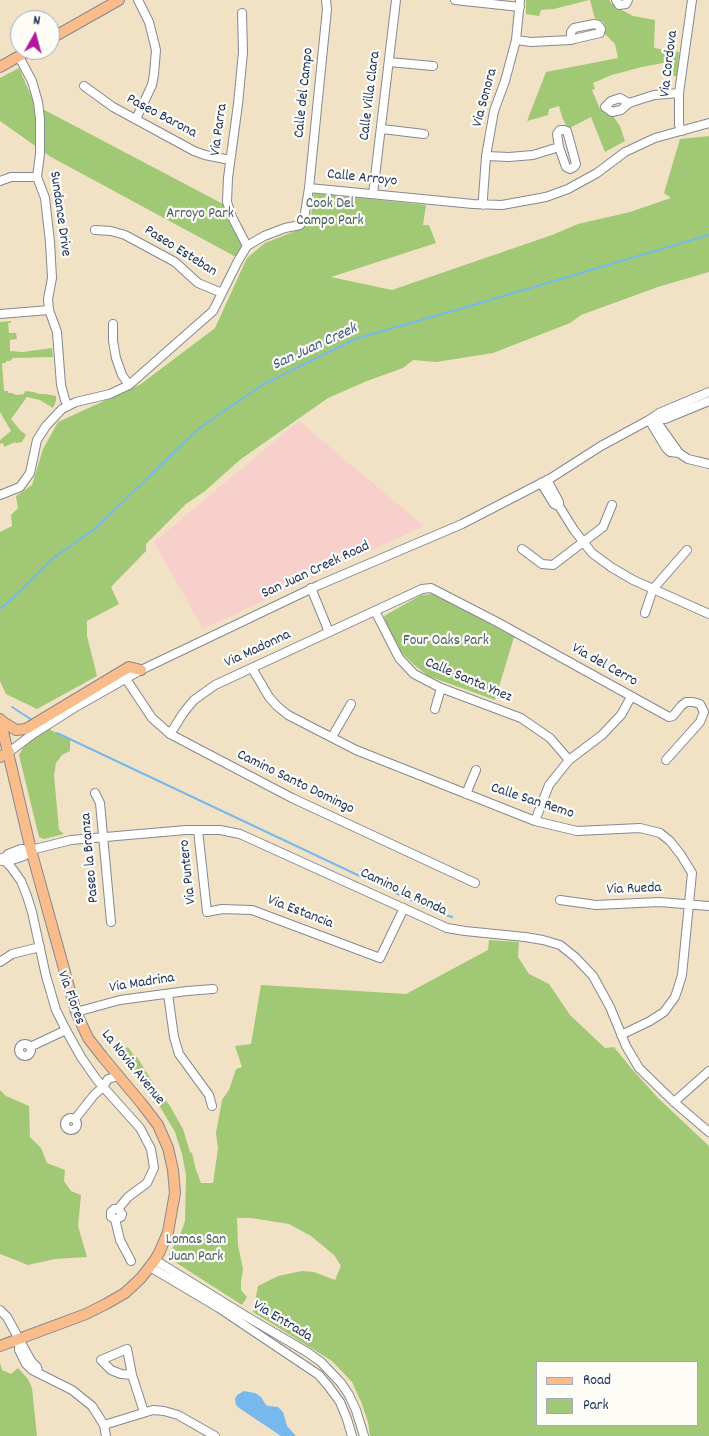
<!DOCTYPE html>
<style>
body{margin:0}
#map{position:relative;width:709px;height:1436px;overflow:hidden;background:#f1e2c6;font-family:Dekko,sans-serif}
canvas{display:block}
.legend{position:absolute;left:536px;top:1361px;width:162px;height:65px;box-sizing:border-box;background:#fdfcf7;border:1px solid #a3aaba;margin:0;padding:6px 9px;list-style:none;font-size:15px;color:#1b2f5e}
.legend li{display:flex;align-items:center;gap:10px;height:25px}
.legend b{width:25px;border:1px solid #a3aaba}
.north{position:absolute;left:10px;top:10px;width:50px;height:50px;box-sizing:border-box;background:#fdfcf7;border:1px solid #a3aaba;border-radius:50%;rotate:7deg;font-size:14px;font-weight:700;line-height:20px;text-align:center;color:#1b2f5e}
.north::after{content:'';display:block;margin:auto;width:18px;height:22px;background:#b5179e;clip-path:polygon(50% 0,100% 100%,50% 72%,0 100%)}
</style>
<div id="map">
<canvas width="709" height="1436"></canvas>
<ul class="legend">
<li><b style="height:6px;background:#f9bc8a"></b>Road</li>
<li><b style="height:14px;background:#a1c874"></b>Park</li>
</ul>
<div class="north">N</div>
</div>
<script>
const ctx = document.querySelector('canvas').getContext('2d');
ctx.lineJoin = 'round';
function fillPath(path, color) { ctx.fillStyle = color; ctx.fill(path, 'evenodd'); }
const shape = rows => new Path2D(rows.map(r => 'M' + r).join(''));
function strokePath(path, color, width, dash) { ctx.strokeStyle = color; ctx.lineWidth = width; ctx.lineCap = dash ? 'butt' : 'round'; ctx.setLineDash(dash || []); ctx.stroke(path); }
function label(font, color, halo, rows, align = 'center') {
  ctx.font = font + ' Dekko,sans-serif'; ctx.lineWidth = 4.5; ctx.setLineDash([]); ctx.textBaseline = 'middle'; ctx.strokeStyle = halo; ctx.fillStyle = color; for (const [text, x, y, turn = 0] of rows) {
    ctx.save(); ctx.translate(x, y); ctx.rotate((+turn || 0) * Math.PI / 180); ctx.textAlign = isNaN(turn) ? turn : align; if (halo) ctx.strokeText(text, 0, 0); ctx.fillText(text, 0, 0); ctx.restore();
  }
}
fillPath(shape([
 [299,421,424,526,203,629,154,542]
]), '#f7d0cb');
fillPath(shape([
 [526,0,589,0,554,9,541,10,539,16,526,14],
 [590,0,610,0,610,2,618,8,633,16,655,20,654,48,679,52,677,76,673,76,670,71,668,62,642,67,612,75,593,83,595,89,592,90,600,109,613,116,620,126,625,141,605,152,591,117,568,129,562,117,559,106,549,109,548,115,527,121,546,72,618,58,615,44,604,33,606,28,603,22,595,19],
 [19,68,35,105,225,205,243,246,236,257,51,157,0,121,0,78],
 [709,136,709,272,658,287,581,315,570,323,493,353,436,362,413,360,403,368,367,381,328,398,241,459,205,491,186,504,146,544,146,551,111,587,119,604,87,621,87,636,97,676,37,709,6,694,0,681,0,532,12,526,11,515,18,508,16,496,32,485,43,449,58,422,141,384,215,328,247,258,265,243,298,230,308,223,311,215,314,193,426,205,423,225,429,225,436,243,331,277,392,290,552,235,578,224,630,212,671,198,664,193,680,139],
 [11,321,11,323,8,323,9,333,16,333,17,339,10,340,10,351,23,352,52,348,53,357,13,358,10,361,6,361,6,363,2,363,4,391,8,391,8,393,12,393,16,395,24,394,25,391,34,392,39,394,45,394,56,396,56,401,53,408,40,400,27,397,11,419,20,430,26,435,22,442,16,443,15,442,4,447,3,443,0,444,0,440,11,431,0,412,0,322],
 [433,594,439,596,514,637,495,700,428,676,413,664,400,651,386,625,384,616,421,595],
 [49,729,70,740,70,751,62,755,56,763,54,775,59,830,64,834,44,839,39,837,19,755,23,748,36,736],
 [489,940,519,942,518,957,529,974,549,984,570,1015,605,1048,614,1047,631,1068,658,1098,709,1146,709,1436,370,1436,368,1422,362,1404,352,1382,332,1361,253,1312,258,1286,278,1276,302,1271,314,1272,335,1280,341,1266,334,1255,311,1236,289,1224,251,1218,237,1218,238,1245,243,1269,241,1282,241,1290,247,1297,242,1305,175,1262,169,1254,180,1235,185,1221,186,1175,182,1154,175,1132,157,1102,116,1053,128,1047,135,1057,137,1057,155,1086,170,1106,183,1129,190,1152,192,1153,196,1170,201,1183,213,1183,218,1149,216,1133,222,1100,229,1090,236,1069,242,1067,235,1046,251,1044,261,985,406,994,488,950],
 [538,1362,698,1362,698,1425,538,1425],
 [0,1090,6,1096,29,1106,30,1137,41,1148,47,1163,65,1170,64,1181,71,1191,81,1195,78,1226,87,1257,55,1259,28,1265,0,1254],
 [0,1363,2,1370,11,1374,18,1368,28,1379,32,1388,37,1436,0,1436]
]), '#a1c874');
fillPath(shape([
 [244,1391,255,1393,261,1397,266,1405,269,1406,278,1407,283,1412,287,1426,296,1436,281,1436,239,1408,236,1405,235,1399,237,1395]
]), '#77b9ec');
strokePath(shape([
 [0,609,19,592,52,559,96,528,198,429,264,384,355,339,473,305,709,235],
 [12,707,32,720],
 [57,733,436,912,452,917]
]), '#77b9ec', 2);
const minor = shape([
 [455,0,520,7],
 [616,0,619,5,626,4,628,0],
 [242,13,243,52,238,104,228,178,227,202,232,217,247,246],
 [516,40,531,42,571,40,574,39,600,33,601,29,598,25,594,24,574,28,571,32,571,40],
 [19,57,32,81,38,102,40,119,40,154,37,177,45,198,50,242,52,278,48,299,49,310,57,332,61,385,65,400,68,406],
 [389,62,433,66],
 [84,86,113,107,194,151,205,155,230,160],
 [629,103,620,98,611,101,605,107,612,112,621,110,629,103,654,95,679,93],
 [136,119,152,85,154,74,156,50,149,22,138,0],
 [382,129,424,134],
 [682,131,679,125,679,93,692,0],
 [486,156,509,157,533,155,559,147,566,167,570,169,574,167,576,164,567,131,564,130,560,130,557,134,559,147],
 [0,181,11,177,37,177],
 [309,188,327,9,326,0],
 [373,194,396,0],
 [483,205,483,198,486,156,494,111,505,81,516,40,520,0],
 [95,230,111,231,125,235,175,262,198,283,222,293],
 [0,314,49,310],
 [113,324,113,341,116,358,122,375,129,385],
 [649,420,659,425,679,453,688,459,709,464],
 [649,420,666,448,670,452,679,453],
 [651,420,665,419,709,401],
 [547,480,559,502,559,506,574,530,592,553,611,567,633,580,709,614],
 [541,483,554,504,559,506],
 [0,495,20,487,30,473,37,440,46,426,62,409,76,402,110,394,129,385,213,311,238,261,247,246,264,236,285,228,300,225,304,219,309,188,473,204,502,205,546,197,568,189,597,173,625,152,655,138,709,123],
 [522,549,542,564,553,565,603,527,612,505],
 [311,588,329,632],
 [375,611,399,658,414,674,441,688,521,718,550,738,569,760],
 [645,613,653,589,687,550],
 [252,668,269,697,277,706,288,715,356,750,535,821,577,831,640,828,660,833,670,841,681,855,692,873,682,975,678,988,675,997,664,1012,650,1021,621,1035],
 [126,679,152,718,170,734,292,798,475,883],
 [435,709,441,688],
 [170,734,184,712,194,700,215,685,422,589,431,588,497,622,669,717,673,716,681,706,686,702,693,702,700,704,704,712,700,722,666,760],
 [332,737,351,704],
 [9,752,33,734,74,708,141,670,319,585,462,524,551,478,601,446,649,420,659,413,709,392],
 [95,793,100,803,111,922],
 [466,794,476,770],
 [535,821,549,785,569,760,602,735,621,715,631,697],
 [198,830,207,912,222,909,252,910,380,958,404,908],
 [2,858,11,867,21,881,27,896,32,912,46,976,56,1010,66,1030,81,1057,97,1080,140,1128,151,1149,154,1168,147,1183,128,1197,118,1209],
 [4,860,12,860,24,856,31,850,71,840,186,830,220,830,240,834,447,928,465,931,525,937,543,940,560,945,575,957,593,976,610,1007,626,1046,639,1068,674,1102,709,1132],
 [2,861,8,854,21,849,31,850],
 [560,900,596,905,659,902,709,906],
 [0,962,12,954,40,947],
 [168,994,174,1037,179,1054,209,1095,212,1106],
 [76,1012,120,1000,187,991,213,989],
 '19 1050a6 6 0 1 1 12 0a6 6 0 1 1-12 0Z',
 [30,1047,66,1030],
 [674,1102,709,1071],
 '65 1124a6 6 0 1 1 12 0a6 6 0 1 1-12 0Z',
 [75,1119,94,1095,103,1087,108,1079,119,1076],
 [115,1219,121,1217,122,1214,118,1209,114,1209,111,1212,111,1217,115,1219,120,1240,131,1261],
 [155,1260,244,1315,307,1352,321,1362,341,1383,349,1395,356,1410,364,1436],
 [150,1267,219,1308,319,1375,329,1387,340,1402,347,1419,352,1436],
 [0,1310,7,1317,31,1361,37,1367,38,1372],
 [19,1339,19,1350,26,1364,32,1370,72,1390,92,1406,104,1425,106,1436],
 [132,1375,121,1374,111,1370,101,1360,127,1349,132,1375,144,1412],
 [104,1425,153,1410,164,1411,178,1415,215,1436]
]);
const major = shape([
 [50,39,119,0],
 [0,67,30,50],
 [0,719,31,850,76,1012,88,1038,102,1056,142,1104,158,1125,168,1148,173,1170,175,1193,168,1232,160,1251,155,1260,141,1278,125,1293,106,1304,86,1314,0,1346],
 [0,720,16,730,26,729,129,667,141,670],
 [0,757,9,752]
]);
strokePath(minor, '#868892', 10);
strokePath(major, '#868892', 12);
strokePath(minor, '#fff', 8);
strokePath(major, '#f9bc8a', 10);
label('15px', '#1b2f5e', '#fdfcf7', [
 ["Via Cordova",670,64,-83],
 ["Calle del Campo",305,93,-84],
 ["Calle Villa Clara",371,96,-83],
 ["Via Sonora",486,98,-75],
 ["Paseo Barona",161,117,28],
 ["Via Parra",220,130,-82],
 ["Calle Arroyo",362,179,6],
 ["Sundance Drive",59,214,82],
 ["Paseo Esteban",180,252,32],
 ["San Juan Creek Road",316,571,-25],
 ["Via Madonna",258,650,-25],
 ["Via del Cerro",604,666,29],
 ["Calle Santa Ynez",468,681,23],
 ["Camino Santo Domingo",295,783,26],
 ["Calle San Remo",532,802,18],
 ["Paseo la Branza",91,858,-95],
 ["Via Puntero",189,872,-96],
 ["Via Rueda",634,890,-2],
 ["Camino la Ronda",403,893,25],
 ["Via Estancia",300,913,21],
 ["Via Madrina",142,984,-9],
 ["Via Flores",70,998,70],
 ["La Novia Avenue",132,1068,51],
 ["Via Entrada",282,1322,31]
]);
label('15px', '#435d65', '#fdfcf7', [
 ["Cook Del",330,205],
 ["Campo Park",330,222],
 ["Arroyo Park",200,215],
 ["Four Oaks Park",446,642],
 ["Lomas San",196,1241],
 ["Juan Park",196,1258]
]);
label('italic 16px', '#375889', '#fdfcf7', [
 ["San Juan Creek",315,348,-25]
]);
</script>
